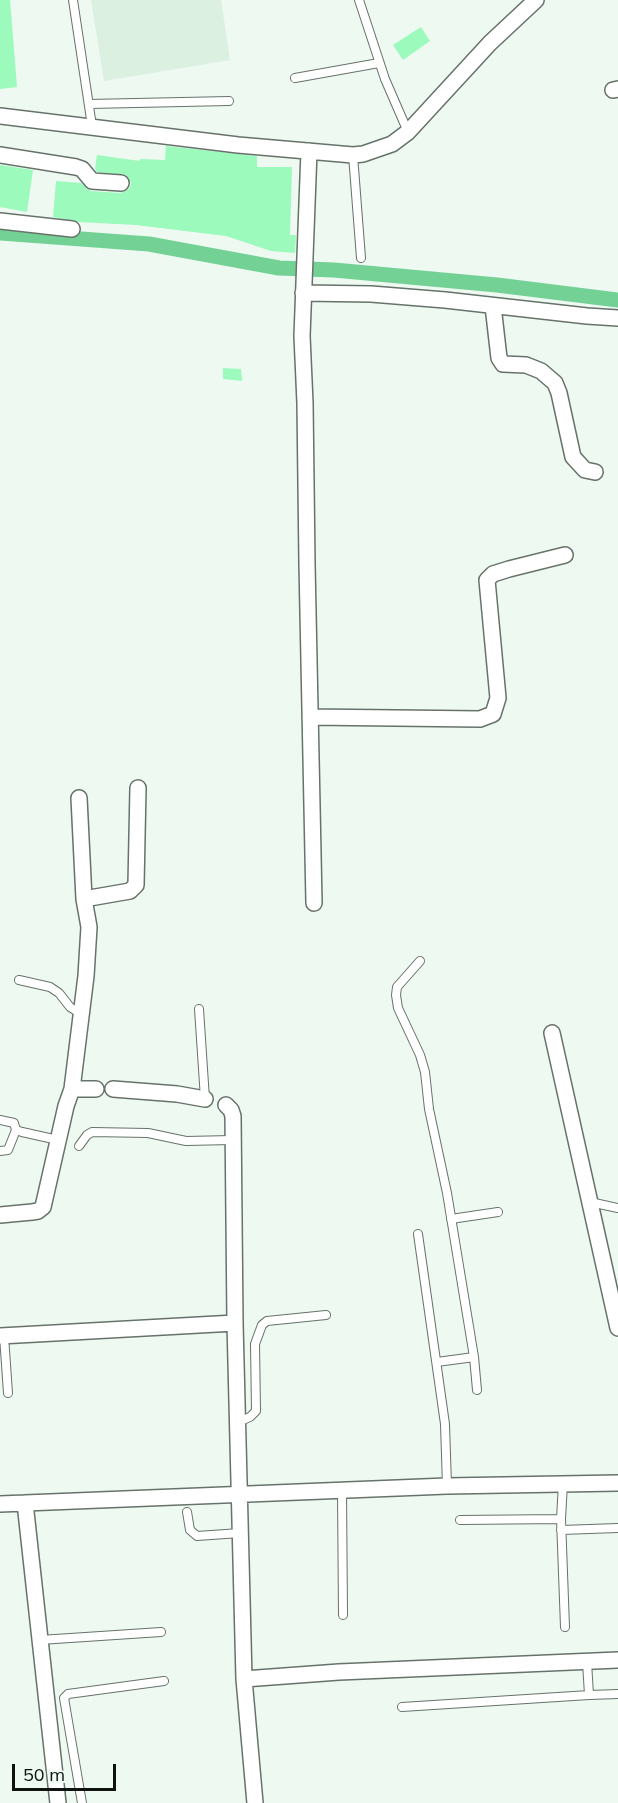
<!DOCTYPE html>
<style>
body{margin:0}
#map{position:relative;width:618px;height:1803px;overflow:hidden;background:#edf9f1;font-family:Mulish,sans-serif}
canvas{display:block}
.scale{position:absolute;left:12px;top:1764px;width:104px;height:27px;box-sizing:border-box;border:3px solid #0f1310;border-top:0;padding-left:8px;font-size:18px;line-height:21px;white-space:nowrap;color:#0f1310;-webkit-text-stroke:4px #edf9f1;paint-order:stroke}
</style>
<div id="map">
<canvas width="618" height="1803"></canvas>
<div class="scale">50 m</div>
</div>
<script>
const ctx = document.querySelector('canvas').getContext('2d');
ctx.lineJoin = 'round';
function fillPath(path, color) { ctx.fillStyle = color; ctx.fill(path, 'evenodd'); }
const shape = rows => new Path2D(rows.map(r => 'M' + r).join(''));
function strokePath(path, color, width, dash) { ctx.strokeStyle = color; ctx.lineWidth = width; ctx.lineCap = dash ? 'butt' : 'round'; ctx.setLineDash(dash || []); ctx.stroke(path); }
fillPath(shape([
 [91,0,221,0,230,60,104,81]
]), '#dcf0e2');
strokePath(shape([
 [0,233,149,244,279,268,334,270,497,285,618,300]
]), '#74d196', 15);
fillPath(shape([
 [0,0,10,0,17,87,0,89],
 [421,27,430,41,403,60,393,45],
 [166,146,257,156,257,167,292,167,290,235,296,235,295,253,271,251,226,236,136,225,78,222,53,217,56,181,81,183,91,191,120,193,129,189,131,183,126,175,97,172,95,169,97,155,140,161,140,159,165,160],
 [0,165,33,170,27,212,0,207],
 [223,368,241,369,242,381,223,379]
]), '#9cfabd');
const lane = shape([
 [73,0,92,126],
 [359,0,385,79,408,132],
 [295,78,379,63],
 [89,104,229,101],
 [353,155,361,258],
 [420,961,397,987,396,995,398,1008,420,1055,425,1072,429,1109,447,1193,474,1357,437,1362],
 [19,980,50,987,59,993,70,1007,81,1014],
 [199,1009,205,1099],
 [0,1120,14,1123,16,1130,22,1132,58,1140],
 [79,1146,87,1135,92,1132,148,1133,186,1141,232,1140],
 [0,1151,8,1150,16,1130],
 [590,1202,618,1208],
 [451,1219,498,1212],
 [418,1234,445,1424,447,1486],
 [4,1336,8,1393],
 [474,1357,477,1390],
 [238,1422,250,1417,256,1411,255,1344,262,1325,267,1321,326,1315],
 [563,1483,561,1519,565,1627],
 [342,1491,343,1615],
 [187,1512,190,1530,197,1536,240,1533],
 [460,1520,561,1519],
 [561,1530,618,1528],
 [40,1640,161,1632],
 [589,1695,618,1694],
 [402,1707,589,1695,587,1662],
 [82,1803,64,1698,68,1694,164,1681]
]);
const street = shape([
 [613,90,618,89],
 [0,116,238,145,353,155,363,154,392,144,408,132,490,43,536,0],
 [309,151,302,336,305,403,307,564,314,903],
 [0,155,76,167,82,169,92,181,121,183],
 [0,221,72,229],
 [303,293,371,294,445,300,587,316,618,318],
 [493,306,499,358,503,364,526,365,541,371,555,383,559,393,573,457,585,470,595,472],
 [310,717,480,719,493,714,498,698,487,580,493,574,509,569,565,555],
 [84,899,130,891,136,885,138,788],
 [552,1033,618,1328],
 [72,1089,96,1089],
 [113,1089,177,1094,205,1099],
 [226,1105,231,1110,233,1116,235,1323,244,1679,255,1803],
 [0,1215,32,1212,38,1211,43,1207,66,1106,72,1089,86,976,89,927,84,899,79,798],
 [0,1336,235,1323],
 [25,1503,58,1803],
 [0,1504,447,1486,618,1483],
 [244,1679,339,1672,618,1660]
]);
strokePath(lane, '#67726a', 10);
strokePath(street, '#67726a', 18);
strokePath(lane, '#fff', 8);
strokePath(street, '#fff', 15);
</script>
